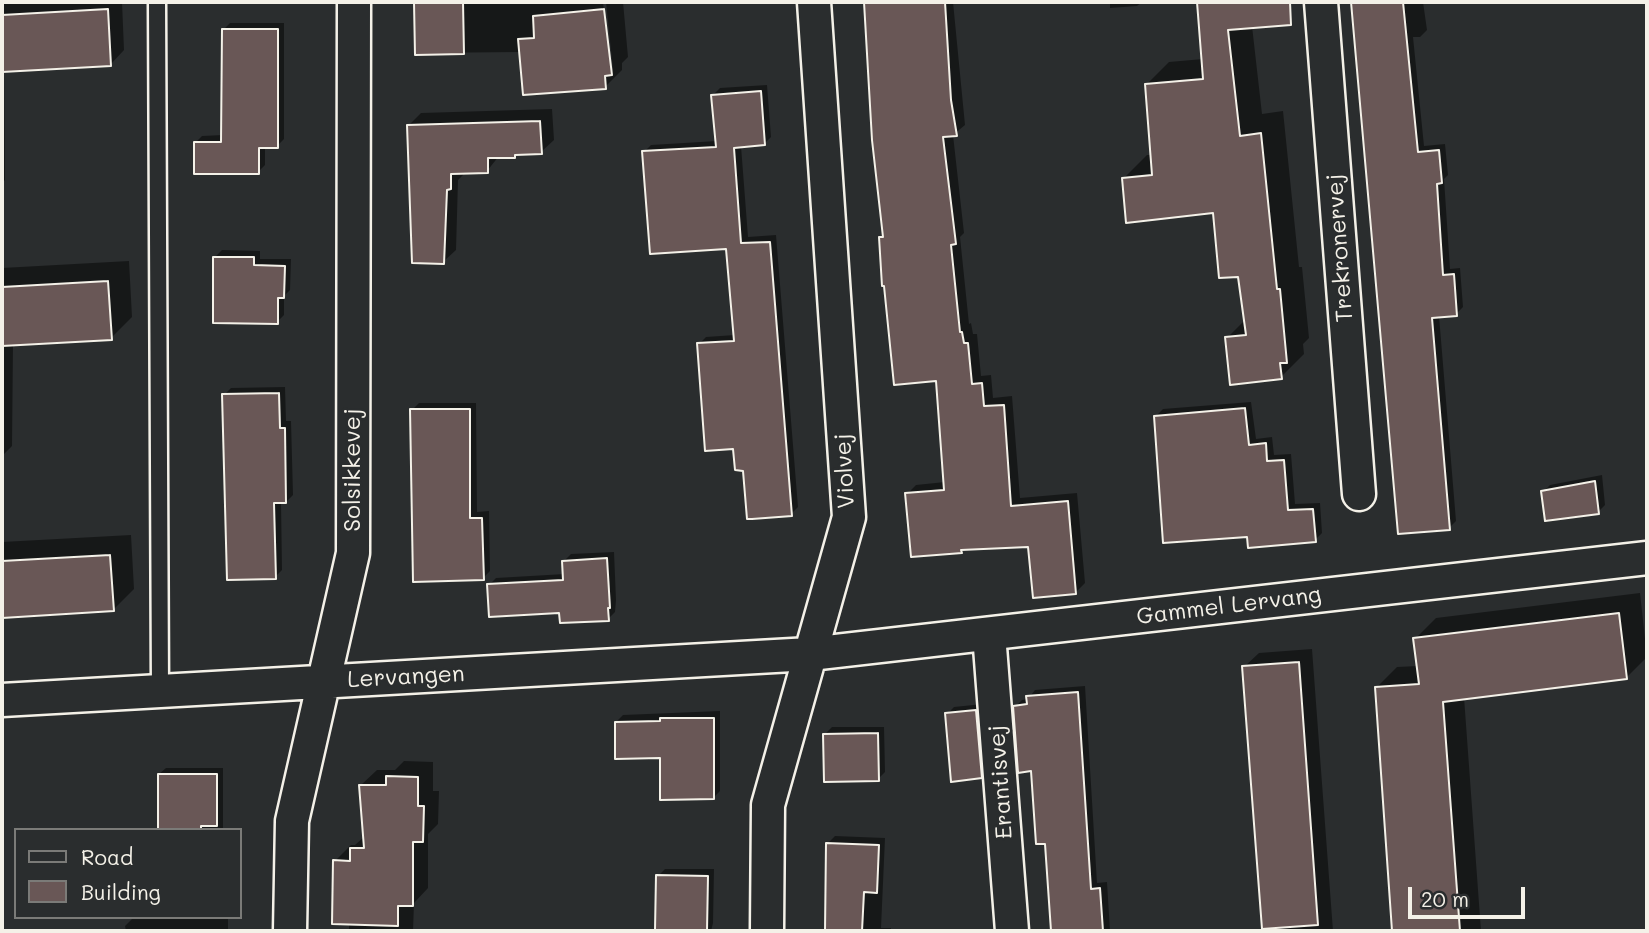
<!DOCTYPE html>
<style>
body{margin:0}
#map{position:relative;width:1649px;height:933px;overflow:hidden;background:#2a2d2e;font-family:Mali,sans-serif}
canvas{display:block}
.frame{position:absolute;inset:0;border:4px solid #f4f1e8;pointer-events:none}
.legend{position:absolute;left:14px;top:828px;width:228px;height:91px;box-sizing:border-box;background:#2a2d2e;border:2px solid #7b7b78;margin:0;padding:9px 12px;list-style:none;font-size:21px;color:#f4f1e8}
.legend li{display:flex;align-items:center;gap:14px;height:35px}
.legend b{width:35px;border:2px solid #7b7b78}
.scale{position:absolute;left:1408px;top:887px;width:117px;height:32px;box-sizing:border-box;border:4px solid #f4f1e8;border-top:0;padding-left:9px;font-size:21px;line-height:24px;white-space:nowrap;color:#f4f1e8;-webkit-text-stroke:5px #2a2d2e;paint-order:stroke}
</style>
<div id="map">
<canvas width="1649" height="933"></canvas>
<div class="frame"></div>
<ul class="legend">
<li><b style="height:9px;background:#2a2d2e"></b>Road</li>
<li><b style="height:19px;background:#695756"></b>Building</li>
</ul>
<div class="scale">20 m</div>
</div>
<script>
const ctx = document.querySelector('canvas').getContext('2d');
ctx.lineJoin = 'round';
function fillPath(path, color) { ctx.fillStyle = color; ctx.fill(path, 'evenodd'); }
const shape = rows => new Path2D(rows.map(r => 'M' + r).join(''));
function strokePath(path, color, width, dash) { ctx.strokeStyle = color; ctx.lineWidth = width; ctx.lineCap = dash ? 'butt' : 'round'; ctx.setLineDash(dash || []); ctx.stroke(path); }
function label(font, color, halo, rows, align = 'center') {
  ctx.font = font + ' Mali,sans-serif'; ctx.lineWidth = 5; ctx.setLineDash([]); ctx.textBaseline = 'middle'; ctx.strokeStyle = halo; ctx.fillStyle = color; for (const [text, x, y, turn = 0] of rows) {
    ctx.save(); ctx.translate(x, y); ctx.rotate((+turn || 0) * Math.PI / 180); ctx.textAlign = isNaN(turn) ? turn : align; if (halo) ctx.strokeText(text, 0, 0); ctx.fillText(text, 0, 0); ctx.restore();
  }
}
fillPath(shape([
 [2,2,122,2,124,50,110,65,4,70,5,180,2,183],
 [415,2,603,2,610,74,613,70,606,2,623,2,628,57,622,63,622,70,605,87,521,52,417,53],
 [865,2,953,2,965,125,953,135,964,233,960,237,969,324,971,323,973,334,977,334,981,376,991,375,993,398,1012,396,1020,498,1077,493,1085,583,1076,592,1030,545,964,548,961,551,907,494,916,485,945,482,938,379,881,238,884,234,874,140],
 [1110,2,1142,2,1137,6,1110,8],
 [1198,2,1280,2,1252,26,1262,114,1283,111,1299,267,1302,267,1309,338,1303,344,1304,354,1281,377,1227,338,1246,319,1239,275,1214,211,1124,178,1147,155,1152,155,1146,85,1169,62,1203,59],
 [1353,2,1423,2,1427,30,1420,37,1413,37,1424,146,1445,144,1448,175,1444,179,1450,269,1460,268,1463,307,1456,314,1439,316,1456,521,1449,528,1379,278],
 [230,23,284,23,284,139,277,146,265,146,265,165,258,172,195,143,202,136,223,135,223,30],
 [767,85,771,137,764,144,741,146,748,237,776,235,798,507,791,514,744,470,734,447,699,344,706,337,735,335,727,247,644,152,651,145,717,141,713,95,720,88],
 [552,109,554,140,541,152,499,156,487,171,463,172,463,175,458,180,456,250,443,262,409,125,421,113],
 [222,250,260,251,260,259,291,259,290,290,284,296,284,315,277,322,215,257],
 [129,261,132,317,111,338,13,344,12,446,2,456,2,268],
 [285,387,286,421,291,421,293,495,286,502,281,502,282,570,275,577,224,395,231,388],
 [1251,402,1256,439,1272,437,1274,455,1291,454,1295,504,1320,503,1322,533,1315,540,1249,535,1156,416,1163,409],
 [419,403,476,403,477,512,489,511,490,571,483,578,412,410],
 [1602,475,1605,505,1598,512,1543,492,1550,485],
 [131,535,134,589,113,610,2,616,2,542],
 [614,552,616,600,615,612,608,619,561,611,489,585,496,578,565,574,564,561,571,554],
 [1640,593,1647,657,1627,677,1464,697,1481,931,1394,931,1376,688,1397,667,1418,666,1415,639,1436,618],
 [1312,649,1333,931,1263,931,1244,667,1259,653],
 [1085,686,1097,883,1107,882,1110,931,1053,931,1047,842,1033,769,1015,707,1022,700,1028,699,1035,690],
 [983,704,988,769,981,776,947,714,954,707],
 [720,711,720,791,713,798,616,722,623,715],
 [832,727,884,727,885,772,878,779,825,734],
 [404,761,433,762,433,791,439,791,438,824,428,834,428,888,414,903,413,931,349,931,349,923,335,861,351,845,355,845,365,836,361,785,377,770,395,770],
 [166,768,223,768,223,830,160,830,159,774],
 [835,836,885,838,881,928,891,928,891,931,826,931,828,843],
 [665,869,714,869,713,923,711,931,657,931,658,876],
 [161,917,228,917,228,931,126,931,125,926,132,919]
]), '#0007');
const building = shape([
 [414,2,463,2,464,54,415,55,414,2],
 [864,2,945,2,951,100,957,136,943,137,956,244,951,245,960,332,962,332,964,343,968,343,972,384,982,383,984,406,1004,405,1011,506,1068,501,1076,594,1033,598,1028,547,961,550,962,553,911,557,905,493,944,490,936,381,894,385,884,286,882,286,879,237,883,237,872,140,864,2],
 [1197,2,1290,2,1291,25,1228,30,1240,136,1261,133,1277,289,1280,289,1287,363,1280,363,1282,379,1230,385,1225,337,1246,335,1238,277,1219,278,1213,213,1126,223,1122,178,1152,175,1145,84,1203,79,1197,2],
 [1351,2,1403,2,1418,152,1439,150,1442,183,1437,184,1443,275,1454,274,1457,316,1432,318,1450,530,1398,534,1351,2],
 [108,9,111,66,2,72,2,15,108,9],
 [604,9,612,75,605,76,606,89,523,95,518,39,534,38,533,16,604,9],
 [222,29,278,29,278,148,259,148,259,174,194,174,194,142,221,142,222,29],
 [761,91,765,145,734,148,741,243,770,242,792,516,752,519,747,519,743,471,735,470,733,449,705,451,697,343,734,341,726,249,650,254,642,151,716,147,711,95,761,91],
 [540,121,542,154,515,155,515,158,488,158,488,173,451,174,451,189,447,190,444,264,412,263,407,125,540,121],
 [213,257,254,257,254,265,285,266,284,298,278,298,278,324,213,323,213,257],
 [108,281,112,340,2,346,2,287,108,281],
 [279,393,280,428,285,428,286,503,274,503,276,579,227,580,222,394,279,393],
 [1245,408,1249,445,1266,443,1267,461,1284,460,1288,510,1313,509,1316,542,1248,548,1247,537,1163,543,1154,416,1245,408],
 [410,409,470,409,470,518,482,518,484,580,413,582,410,409],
 [1595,481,1599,514,1545,521,1541,491,1595,481],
 [110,555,114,611,2,618,2,561,110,555],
 [607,558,610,608,608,608,609,621,560,623,559,613,489,617,487,584,563,580,562,561,607,558],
 [1619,613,1627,679,1443,702,1460,931,1392,931,1375,687,1419,684,1413,638,1619,613],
 [1299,662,1318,925,1262,929,1242,666,1299,662],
 [1078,692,1091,889,1100,888,1103,931,1051,931,1045,844,1036,844,1031,771,1018,773,1013,706,1027,704,1026,696,1078,692],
 [976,710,982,778,951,782,945,713,976,710],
 [660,718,714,718,714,799,660,800,660,758,615,759,615,722,660,721,660,718],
 [878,733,879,781,824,782,823,734,878,733],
 [158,774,217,774,217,826,201,826,201,830,158,830,158,774],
 [386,776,418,777,418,806,424,806,423,842,413,842,413,906,398,906,398,926,332,924,333,860,350,861,350,848,364,848,359,785,386,785,386,776],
 [826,843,879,845,877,893,864,892,862,931,825,931,826,843],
 [656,875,708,876,707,931,655,930,656,875]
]);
fillPath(building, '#695756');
strokePath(building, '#f4f1e8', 2);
const lane = shape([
 [157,2,160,691]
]);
const street = shape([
 [1321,2,1359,494],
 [989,634,1012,931],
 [2,700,810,654,1647,558],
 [290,931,292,821,353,553,354,2],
 [767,931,768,805,849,517,814,2]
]);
strokePath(lane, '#f4f1e8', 21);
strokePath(street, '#f4f1e8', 37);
strokePath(lane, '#2a2d2e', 16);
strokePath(street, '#2a2d2e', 32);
label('23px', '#f4f1e8', '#2a2d2e', [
 ["Trekronervej",1340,248,-94],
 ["Solsikkevej",353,470,-90],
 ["Violvej",845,471,-93],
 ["Gammel Lervang",1229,606,-7],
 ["Lervangen",406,677,-3],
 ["Erantisvej",1001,782,-94]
]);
</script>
